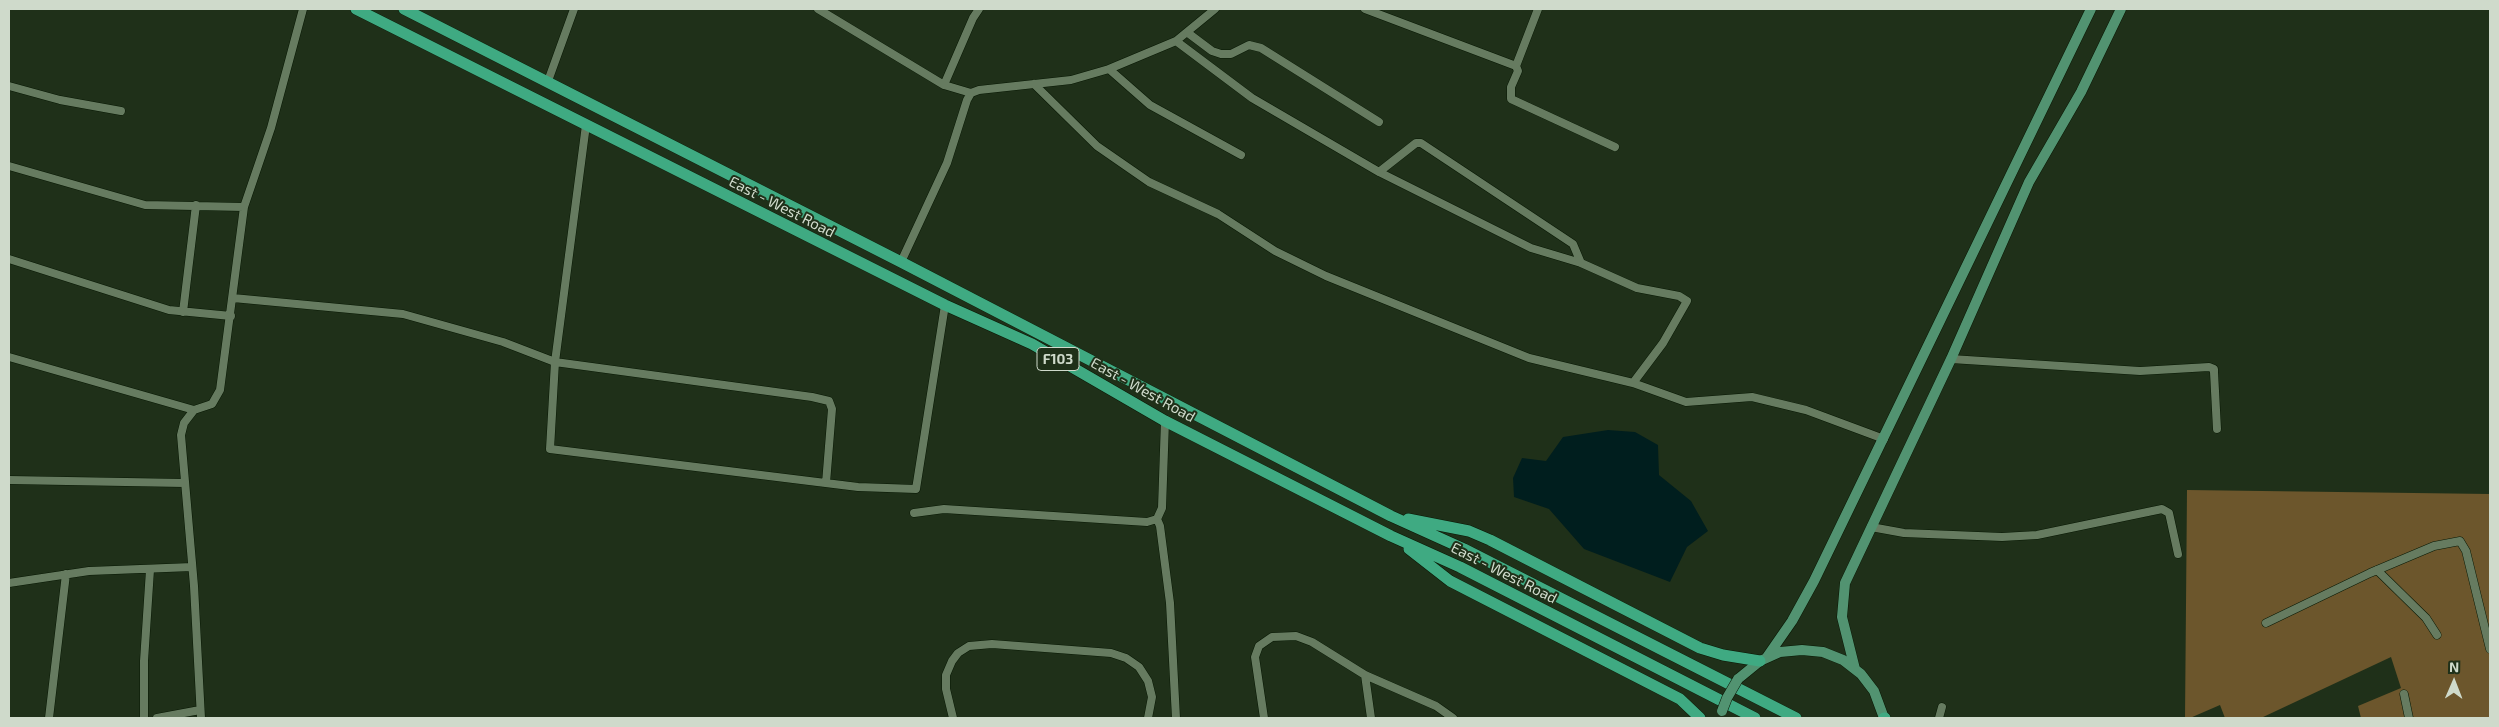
<!DOCTYPE html>
<style>
body{margin:0}
#map{position:relative;width:2499px;height:727px;overflow:hidden;background:#1f3019;font-family:"Exo 2",sans-serif}
canvas{display:block}
.frame{position:absolute;inset:0;border:10px solid #cfdacb;pointer-events:none}
.north{position:absolute;left:2429px;top:657px;width:50px;height:50px;-webkit-text-stroke:4px #1f3019;paint-order:stroke;rotate:1deg;font-size:14px;font-weight:700;line-height:20px;text-align:center;color:#cfdacb}
.north::after{content:'';display:block;margin:auto;width:18px;height:22px;background:#cfdacb;clip-path:polygon(50% 0,100% 100%,50% 72%,0 100%)}
</style>
<div id="map">
<canvas width="2499" height="727"></canvas>
<div class="frame"></div>
<div class="north">N</div>
</div>
<script>
const ctx = document.querySelector('canvas').getContext('2d');
ctx.lineJoin = 'round';
function fillPath(path, color) { ctx.fillStyle = color; ctx.fill(path, 'evenodd'); }
const shape = rows => new Path2D(rows.map(r => 'M' + r).join(''));
function strokePath(path, color, width, dash) { ctx.strokeStyle = color; ctx.lineWidth = width; ctx.lineCap = dash ? 'butt' : 'round'; ctx.setLineDash(dash || []); ctx.stroke(path); }
function label(font, color, halo, rows, align = 'center') {
  ctx.font = font + ' "Exo 2",sans-serif'; ctx.lineWidth = 4; ctx.setLineDash([]); ctx.textBaseline = 'middle'; ctx.strokeStyle = halo; ctx.fillStyle = color; for (const [text, x, y, turn = 0] of rows) {
    ctx.save(); ctx.translate(x, y); ctx.rotate((+turn || 0) * Math.PI / 180); ctx.textAlign = isNaN(turn) ? turn : align; if (halo) ctx.strokeText(text, 0, 0); ctx.fillText(text, 0, 0); ctx.restore();
  }
}
fillPath(shape([
 [2187,490,2490,494,2490,718,2361,718,2358,706,2401,688,2391,657,2261,718,2225,718,2220,705,2190,718,2185,718]
]), '#6c562c');
fillPath(shape([
 [1608,430,1635,432,1658,445,1659,475,1691,501,1708,531,1687,547,1670,582,1584,549,1549,509,1514,497,1513,478,1522,458,1546,461,1563,437]
]), '#001e1e');
const street = shape([
 [818,9,944,85,971,93],
 [1365,9,1516,66,1518,71,1511,87,1511,99,1615,147],
 [1188,33,1212,51,1221,54,1231,54,1249,45,1261,48,1379,122],
 [1176,41,1252,98,1379,172,1531,248,1581,263,1637,288,1679,296,1687,301,1663,343,1633,383],
 [1516,66,1538,9],
 [1109,69,1150,105,1241,155],
 [548,81,574,9],
 [1034,84,1097,146,1149,182,1218,214,1275,251,1326,276,1529,358,1633,383,1686,402,1752,397,1806,410,1884,439],
 [944,85,973,18,979,9],
 [9,86,60,100,121,111],
 [586,125,555,362,550,449,858,487,916,489,945,305],
 [9,166,145,205,244,207],
 [1379,172,1416,143,1421,143,1573,244,1581,263],
 [9,259,169,310,231,316],
 [901,262,947,163,967,100,971,93,979,90,1071,80,1109,69,1176,41,1215,9],
 [233,298,403,314,503,342,555,362,812,397,829,401,832,409,826,483],
 [183,312,196,205],
 [9,357,194,410],
 [1951,359,2140,371,2209,367,2214,369,2214,372,2217,429],
 [9,480,184,483],
 [914,513,944,509,1147,522,1157,519,1162,508,1165,421],
 [1157,519,1160,526,1170,603,1176,718],
 [1871,527,1904,533,2002,537,2037,535,2162,509,2169,513,2178,554],
 [2377,570,2426,618,2437,635],
 [9,583,89,571,192,567],
 [2266,623,2370,573,2434,546,2460,541,2466,551,2490,649],
 [1365,675,1371,718],
 [2404,694,2409,718],
 [49,718,66,574],
 [144,718,144,661,150,570],
 [157,718,200,710],
 [201,718,194,586,181,435,184,423,194,410,212,404,220,390,244,207,271,128,303,9],
 [953,718,946,689,946,675,952,661,958,653,969,646,992,644,1111,653,1126,658,1139,667,1148,681,1152,697,1148,718],
 [1264,718,1255,657,1259,646,1272,637,1296,636,1312,642,1365,675,1436,706,1453,718],
 [1939,718,1942,707]
]);
const secondary = shape([
 [1767,657,1792,621,1814,581,2091,9],
 [1855,669,1842,617,1845,583,1951,359,2029,182,2081,92,2121,9],
 [1738,679,1760,661,1780,652,1802,650,1823,652,1843,660,1861,674,1874,691,1884,718]
]);
const primary = shape([
 [356,9,945,305,1032,344,1165,421,1391,536,1460,567,1755,718],
 [404,9,901,262,1391,516,1464,549,1796,718],
 [1408,519,1469,531,1490,540,1700,648,1723,655,1760,661],
 [1409,549,1450,581,1680,699,1700,718],
 [1884,718,1885,718]
]);
strokePath(street, '#081804', 9);
strokePath(secondary, '#081804', 11);
strokePath(primary, '#081804', 12);
strokePath(street, '#667b60', 8);
strokePath(secondary, '#529371', 10);
strokePath(primary, '#3faa82', 11);
const secondaryBridge = shape([
 [1722,711,1727,698,1738,679]
]);
strokePath(secondaryBridge, '#081804', 11, []);
strokePath(secondaryBridge, '#529371', 10);
for (const [x, y, w] of [
 [1058,359,42]
]) { const box = new Path2D(); box.roundRect(x - w / 2, y - 11.5, w, 23, 4); ctx.fillStyle = '#1f3019'; ctx.fill(box); strokePath(box, '#cfdacb', 1); }
label('bold 14px', '#cfdacb', null, [
 ["F103",1058,359]
]);
label('15px', '#cfdacb', '#1f3019', [
 ["East - West Road",782,207,27],
 ["East - West Road",1143,390,29],
 ["East - West Road",1504,573,27]
]);
</script>
